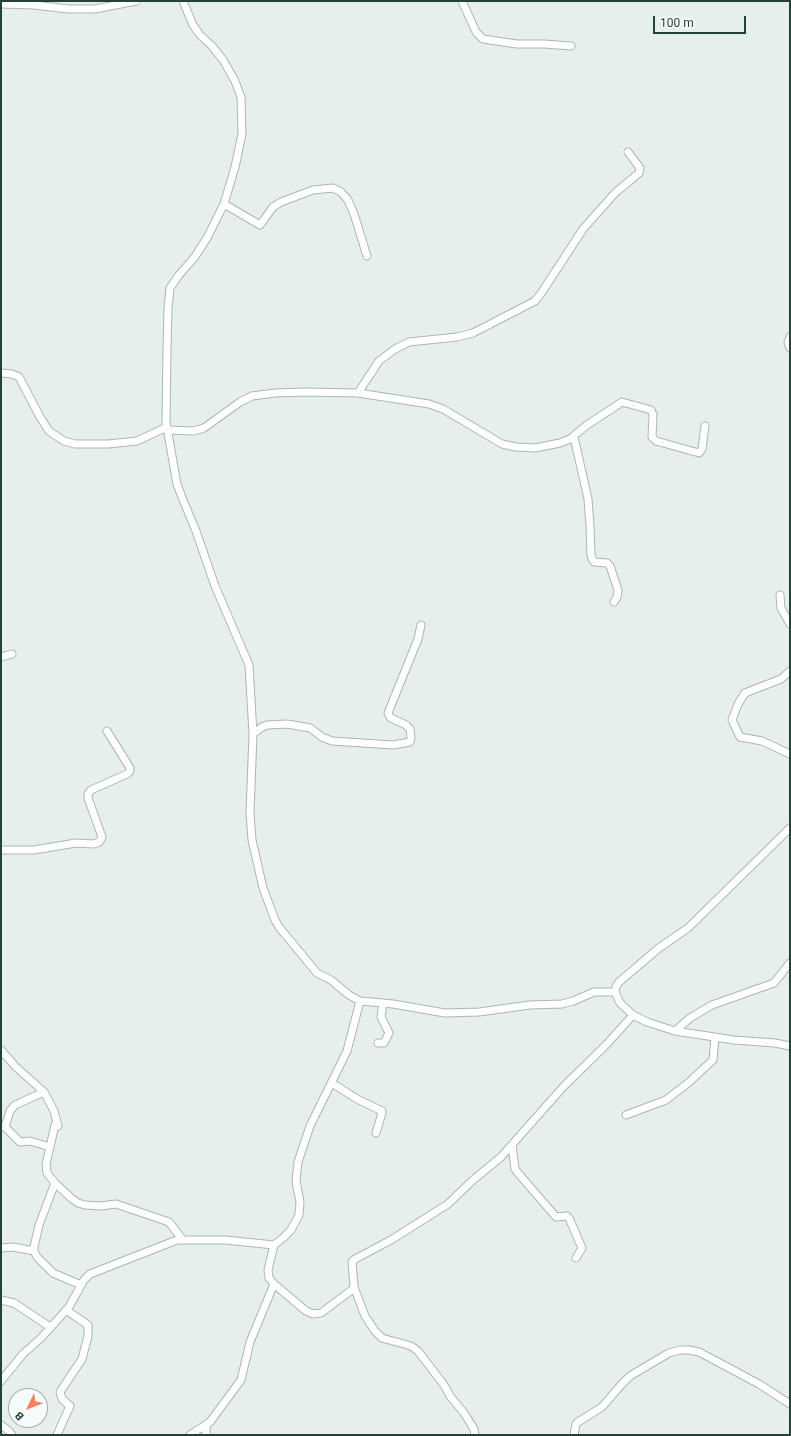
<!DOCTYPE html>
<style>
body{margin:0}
#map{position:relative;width:791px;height:1436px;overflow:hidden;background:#e6efeb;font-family:Roboto,sans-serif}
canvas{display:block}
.frame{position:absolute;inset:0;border:2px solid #24423a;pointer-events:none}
.north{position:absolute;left:8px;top:1388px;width:40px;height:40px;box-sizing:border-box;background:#f7fbf9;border:1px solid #a3b1ad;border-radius:50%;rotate:227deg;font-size:11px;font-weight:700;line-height:16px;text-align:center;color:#24423a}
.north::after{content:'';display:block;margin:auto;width:14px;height:18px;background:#f4845f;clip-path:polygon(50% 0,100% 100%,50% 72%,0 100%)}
.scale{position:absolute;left:653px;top:16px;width:93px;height:18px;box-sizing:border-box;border:2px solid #24423a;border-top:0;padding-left:5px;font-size:12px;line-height:14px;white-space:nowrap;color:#24423a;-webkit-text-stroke:3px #f7fbf9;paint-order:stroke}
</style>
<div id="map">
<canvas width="791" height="1436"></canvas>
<div class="frame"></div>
<div class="north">B</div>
<div class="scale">100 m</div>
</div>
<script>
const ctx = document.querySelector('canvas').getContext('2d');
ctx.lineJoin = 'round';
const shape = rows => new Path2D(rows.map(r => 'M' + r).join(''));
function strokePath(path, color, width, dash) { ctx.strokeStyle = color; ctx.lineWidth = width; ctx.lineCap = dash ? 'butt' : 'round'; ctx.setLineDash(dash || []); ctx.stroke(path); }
const minor = shape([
 [183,1,193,25,200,35,212,46,223,60,235,81,241,97,242,134,235,167,224,204,207,238,194,258,179,275,170,288,168,308,167,349,166,422,177,484,181,495,196,531,215,586,249,665,253,734,250,813,252,840,263,888,275,920,279,927,317,973,331,980,349,995,360,1001,393,1004,445,1013,479,1012,530,1005,562,1004,573,1001,594,992,615,992],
 [462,1,476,32,483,39,517,44,544,44,571,46],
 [1,4,34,5,68,9,95,9,136,1],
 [224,204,260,225,273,207,281,202,313,190,333,188,341,192,348,200,354,214,367,256],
 [790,337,788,342,790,348],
 [1,373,12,374,19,377,40,417,49,431,64,441,75,444,108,444,137,441,167,427],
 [358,393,379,361,395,349,409,342,457,337,473,333,535,301,542,292,583,229,615,193,639,173,640,168,628,152],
 [168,430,193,431,204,428,240,402,252,396,275,393,305,392,358,393,429,404,443,409,502,444,516,447,535,448,560,443,570,439,587,425,622,402,651,410,653,415,652,437,656,441,699,453,702,449,705,426],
 [574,437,588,499,590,526,591,556,594,562,607,563,610,566,618,590,617,597,614,602],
 [780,595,781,608,790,624],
 [1,657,12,654],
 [790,671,781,679,745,693,738,704,732,720,740,737,762,741,790,754],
 [253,734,262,727,267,725,287,724,310,728,322,737,332,741,393,745,410,742,411,738,410,729,406,725,393,719,390,717,388,713,418,639,421,625],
 [790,828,688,928,659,948,619,982,616,987,615,992,620,1003,633,1015,647,1022,675,1031,734,1040,775,1043,790,1046],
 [1,850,34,850,76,843,93,844,97,843,100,841,102,837,88,798,88,794,91,790,127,774,130,771,130,768,107,731],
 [675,1031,690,1018,712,1005,774,983,790,963],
 [378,1043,384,1043,389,1033,381,1017,383,1003],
 [1,1050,16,1067,44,1092,54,1111,58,1126,55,1125,46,1164,47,1173,55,1183,39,1225,34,1247,34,1251,37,1257,53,1273,81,1285],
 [332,1083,357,1099,382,1111,382,1113,376,1133],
 [626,1115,666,1100,688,1083,713,1060,715,1037],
 [1,1126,5,1127,20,1142,30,1141,50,1147],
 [5,1127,10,1111,15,1105,44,1092],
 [512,1145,515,1169,518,1173,556,1217,567,1216,569,1218,582,1248,576,1258],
 [55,1183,71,1198,78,1203,85,1205,101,1206,116,1204,169,1222,182,1239],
 [274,1245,268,1270,269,1278,274,1284,306,1311,313,1314,321,1313,353,1289,354,1285,352,1262,355,1259,391,1240,448,1204,473,1180,501,1157,564,1086,606,1045,633,1015],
 [1,1248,13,1247,34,1251],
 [354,1287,365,1316,375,1331,382,1338,411,1346,418,1351,444,1385,450,1396,464,1413,474,1429,475,1435],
 [1,1300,14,1303,50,1327],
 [1,1381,23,1354,41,1338,69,1307,84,1280,90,1274,177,1240,225,1240,274,1245,283,1238,291,1230,299,1215,300,1202,296,1181,298,1162,310,1126,347,1051,360,1001],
 [1,1425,9,1431,12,1435],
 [206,1425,206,1435],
 [57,1435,70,1406,62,1399,60,1392,82,1359,88,1336,88,1325,66,1310],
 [190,1435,210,1422,241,1380,250,1342,274,1284],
 [574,1435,576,1424,578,1422,602,1407,621,1385,630,1376,669,1353,680,1350,689,1350,699,1352,759,1384,790,1404]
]);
strokePath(minor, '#a8b8b2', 9);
strokePath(minor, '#fff', 7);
</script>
